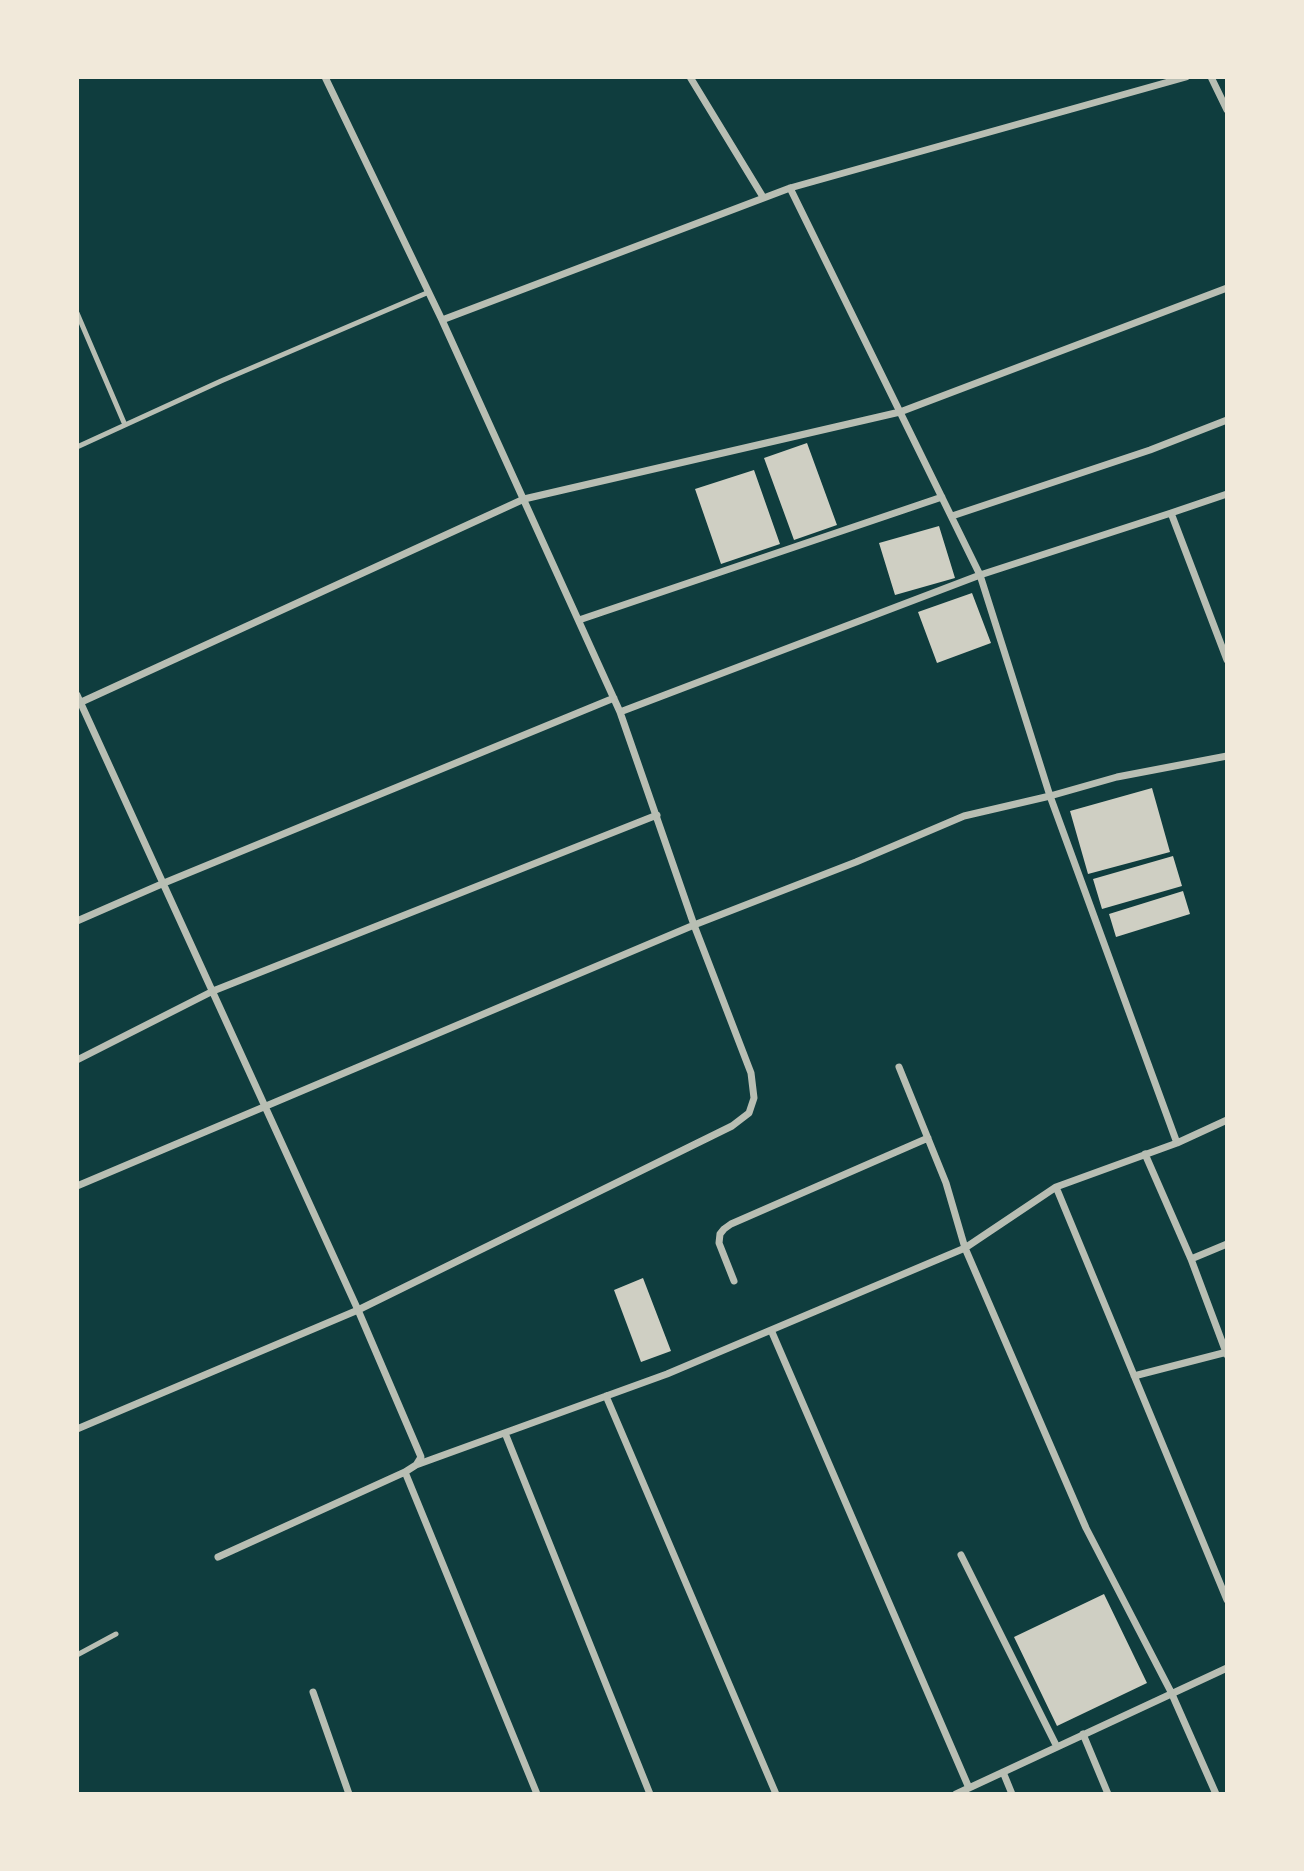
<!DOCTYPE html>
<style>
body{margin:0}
#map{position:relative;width:1304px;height:1871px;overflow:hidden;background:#0f3d3e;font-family:"IBM Plex Sans",sans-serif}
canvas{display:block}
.frame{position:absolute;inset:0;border:79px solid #f1e9da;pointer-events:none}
</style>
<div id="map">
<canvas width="1304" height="1871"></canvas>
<div class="frame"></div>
</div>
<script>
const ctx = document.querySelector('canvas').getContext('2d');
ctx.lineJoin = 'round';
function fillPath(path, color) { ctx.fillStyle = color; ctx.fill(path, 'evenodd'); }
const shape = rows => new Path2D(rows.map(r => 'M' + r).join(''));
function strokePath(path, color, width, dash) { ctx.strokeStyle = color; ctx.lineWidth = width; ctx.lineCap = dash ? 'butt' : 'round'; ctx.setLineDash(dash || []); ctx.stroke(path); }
fillPath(shape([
 [807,443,837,525,794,540,764,458],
 [754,470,780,544,721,564,695,489],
 [939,526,955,578,895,595,879,543],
 [972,593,991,643,937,663,918,612],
 [1152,788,1170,852,1088,874,1070,811],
 [1173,856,1182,886,1102,909,1093,879],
 [1183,891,1190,914,1116,937,1109,914],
 [643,1278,671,1351,641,1362,614,1290],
 [1104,1594,1147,1683,1057,1726,1014,1637]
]), '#cfcfc3');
strokePath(shape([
 [77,313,125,425],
 [77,447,221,381,429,292],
 [77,1655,116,1634]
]), '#b8beb3', 5);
strokePath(shape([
 [690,77,763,197],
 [1211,77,1227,110],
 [790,188,980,575,1171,513,1227,660],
 [442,320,790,188,1186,77],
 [1171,513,1227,494],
 [952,516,1150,450,1227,420],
 [579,620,942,497],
 [77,695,358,1310,421,1457,416,1465,405,1472,537,1794],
 [77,704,524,499,900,412,1227,288],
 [620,712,980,575,1050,796,1177,1143],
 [77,921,164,883,614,698],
 [77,1060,213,991,657,815],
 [899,1067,946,1183,965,1248,1056,1187,1177,1143,1227,1120],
 [1145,1154,1191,1259,1227,1355],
 [77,1186,694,925,856,862,964,816,1050,796,1117,777,1227,756],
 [1056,1187,1227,1600],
 [1191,1259,1227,1244],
 [734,1281,719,1243,720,1234,724,1229,731,1224,928,1138],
 [771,1330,969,1788],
 [1134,1376,1227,1352],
 [606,1396,776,1794],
 [77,1429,358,1310,732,1126,749,1113,754,1098,751,1073,694,925,620,712,442,320,325,77],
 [505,1433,650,1794],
 [416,1465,667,1374,965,1248,1086,1528,1171,1692,1216,1794],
 [961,1555,1057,1747],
 [218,1557,405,1472],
 [313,1692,349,1794],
 [1083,1734,1108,1794],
 [1003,1772,1012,1794],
 [956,1794,1227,1668]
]), '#b8beb3', 7);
</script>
